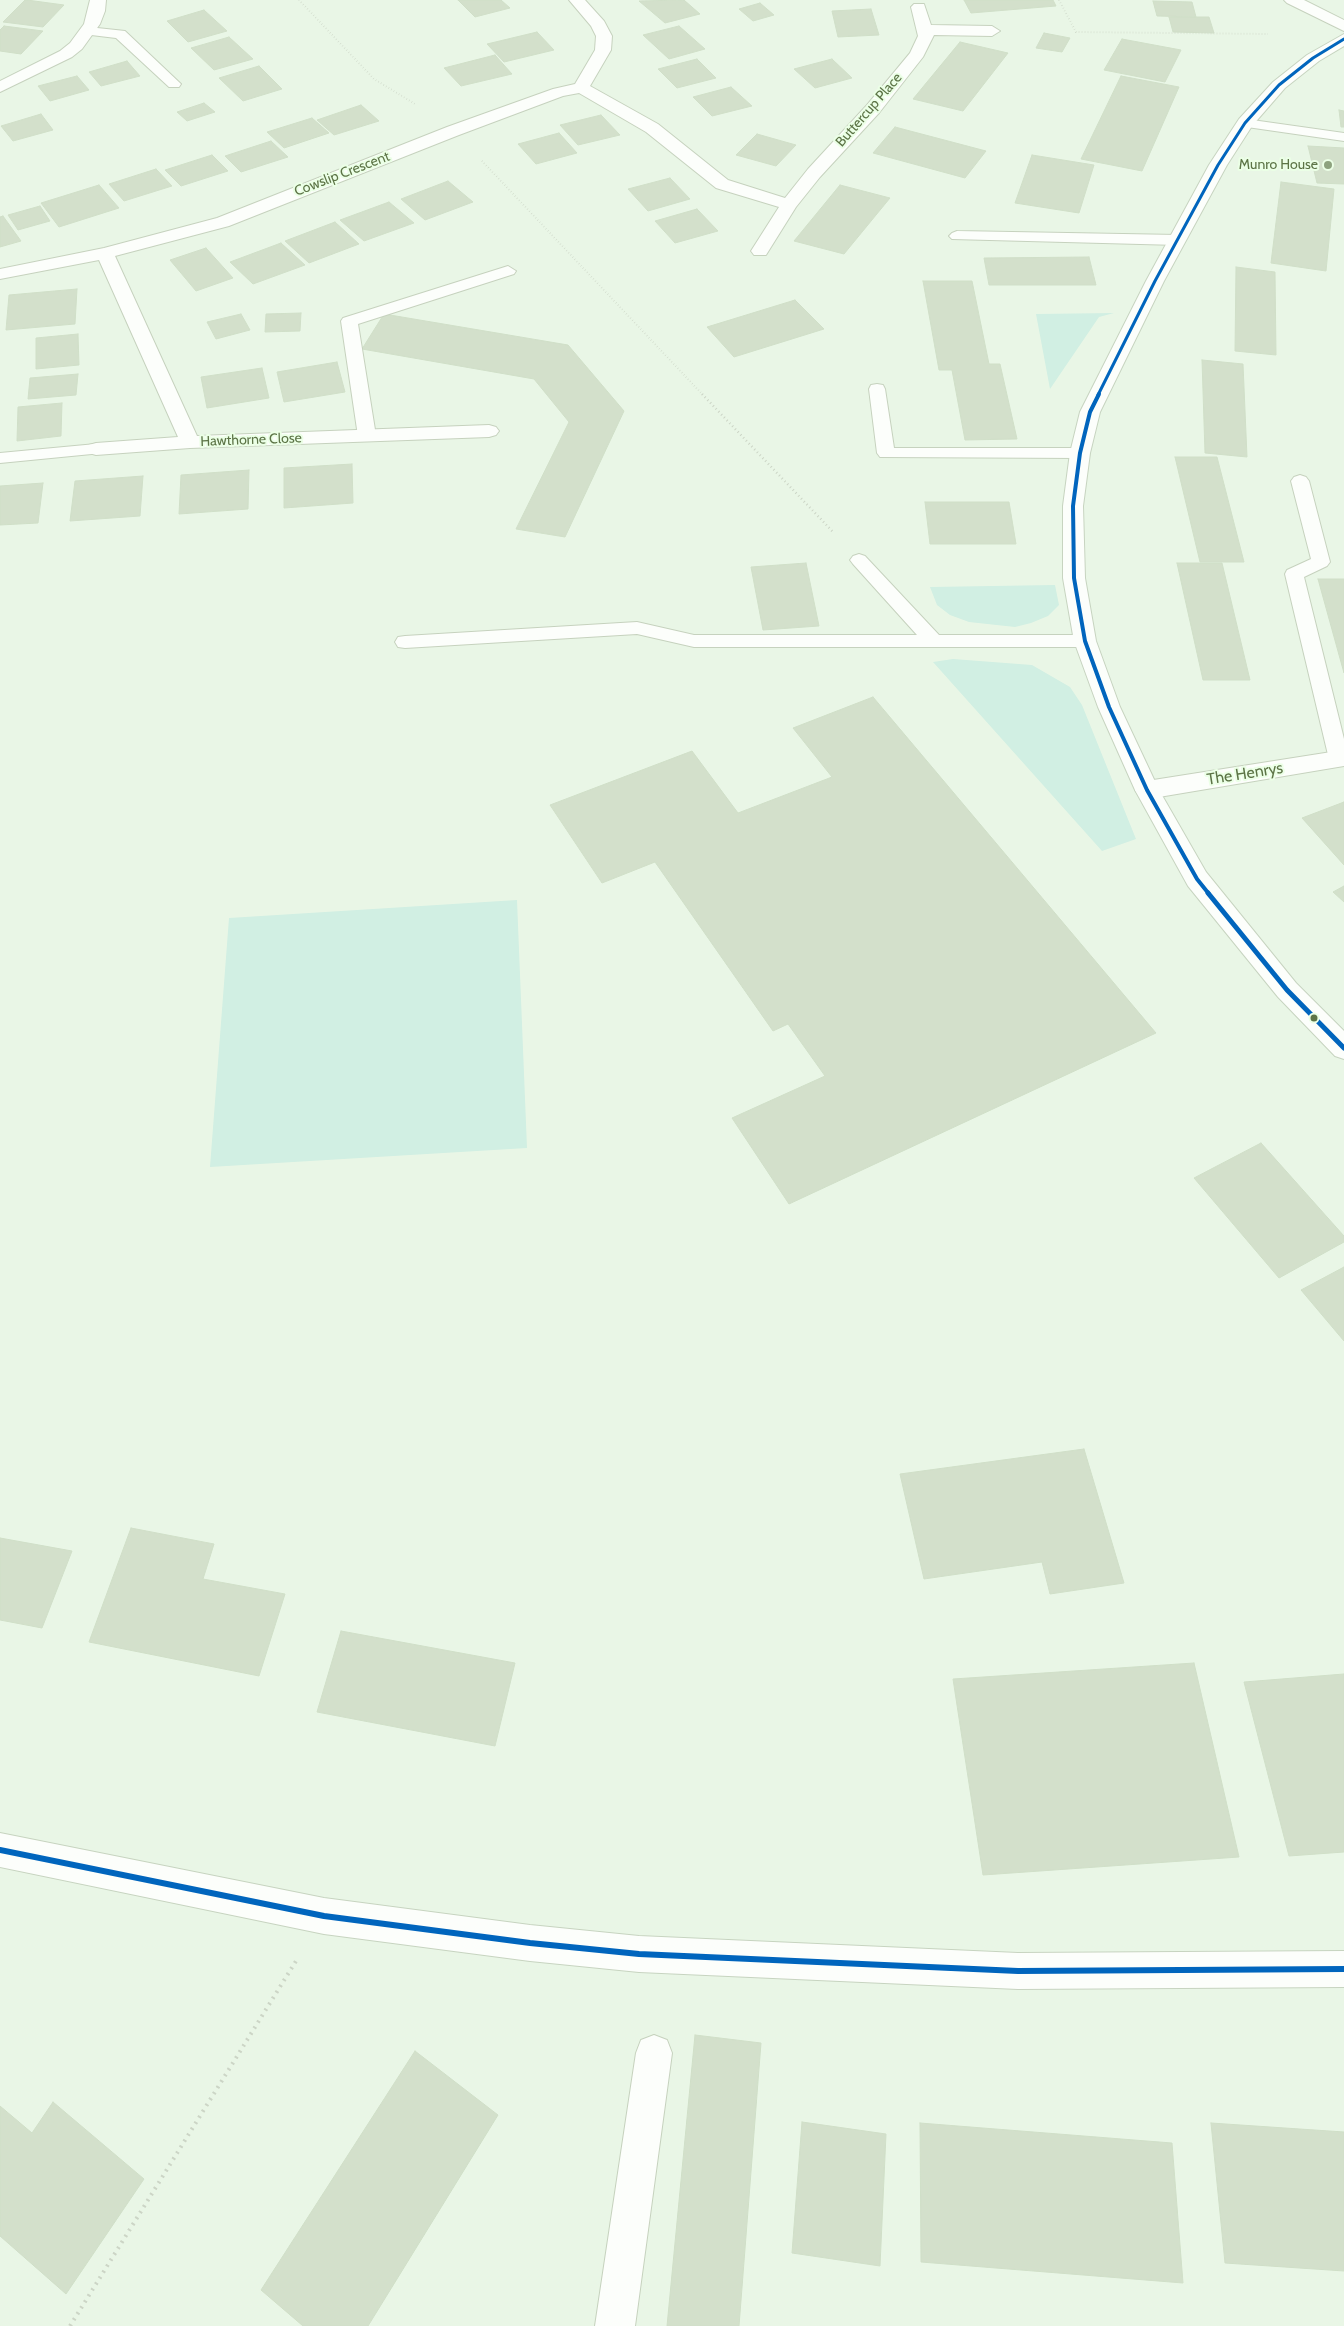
<!DOCTYPE html>
<style>
body{margin:0}
canvas{display:block;background:#e9f6e6}
</style>
<canvas width="1344" height="2326"></canvas>
<script>
const ctx = document.querySelector('canvas').getContext('2d');
ctx.lineJoin = 'round';
function fillPath(path, color) { ctx.fillStyle = color; ctx.fill(path, 'evenodd'); }
const shape = rows => new Path2D(rows.map(r => 'M' + r).join(''));
function strokePath(path, color, width, dash) { ctx.strokeStyle = color; ctx.lineWidth = width; ctx.lineCap = dash ? 'butt' : 'round'; ctx.setLineDash(dash || []); ctx.stroke(path); }
function label(font, color, halo, rows, align = 'center') {
  ctx.font = font + ' Cabin,sans-serif'; ctx.lineWidth = 4; ctx.setLineDash([]); ctx.textBaseline = 'middle'; ctx.strokeStyle = halo; ctx.fillStyle = color; for (const [text, x, y, turn = 0] of rows) {
    ctx.save(); ctx.translate(x, y); ctx.rotate((+turn || 0) * Math.PI / 180); ctx.textAlign = isNaN(turn) ? turn : align; if (halo) ctx.strokeText(text, 0, 0); ctx.fillText(text, 0, 0); ctx.restore();
  }
}
fillPath(shape([
 [1114,313,1099,317,1050,389,1036,314],
 [1055,585,1059,605,1048,616,1031,623,1015,627,969,622,950,615,937,605,930,587],
 [953,659,1032,665,1070,687,1082,705,1136,839,1102,851,933,662],
 [517,900,527,1148,210,1167,229,918]
]), '#d1efe3');
const building = shape([
 [25,0,27,0,64,5,43,27,3,22,25,0],
 [458,0,501,0,510,8,475,17,458,0],
 [684,0,700,14,665,23,639,1,684,0],
 [964,0,1053,0,1056,6,971,13,964,0],
 [1153,1,1192,2,1196,17,1157,16,1153,1],
 [760,3,774,15,753,21,739,9,760,3],
 [871,9,879,35,838,37,832,11,871,9],
 [204,10,227,31,188,42,167,21,204,10],
 [1169,17,1209,17,1214,33,1173,32,1169,17],
 [4,26,43,31,21,54,0,51,0,30,4,26],
 [679,26,705,49,669,59,643,35,679,26],
 [537,32,554,50,504,62,487,44,537,32],
 [1044,33,1070,38,1062,52,1036,48,1044,33],
 [229,37,253,59,214,70,191,48,229,37],
 [1122,39,1181,50,1165,82,1104,70,1122,39],
 [960,42,1008,53,963,111,913,99,960,42],
 [495,55,512,74,461,86,444,68,495,55],
 [697,59,716,78,677,88,658,69,697,59],
 [832,59,852,78,815,88,794,69,832,59],
 [127,61,140,76,101,86,89,72,127,61],
 [259,66,282,89,243,101,219,78,259,66],
 [77,76,89,90,50,101,38,86,77,76],
 [1121,76,1179,87,1142,171,1081,159,1121,76],
 [731,87,752,106,712,116,693,97,731,87],
 [204,103,215,112,187,121,177,112,204,103],
 [361,105,379,121,334,135,317,120,361,105],
 [1339,110,1344,111,1344,127,1341,127,1339,110],
 [41,114,53,130,13,141,1,126,41,114],
 [601,115,620,135,578,145,560,125,601,115],
 [312,118,329,133,284,148,267,132,312,118],
 [895,127,986,151,965,178,873,153,895,127],
 [559,133,577,153,536,164,518,144,559,133],
 [757,134,796,145,776,166,736,155,757,134],
 [271,141,288,157,241,172,225,156,271,141],
 [1308,146,1344,148,1344,184,1317,183,1308,146],
 [212,155,228,171,181,186,165,170,212,155],
 [1032,155,1094,165,1079,213,1015,203,1032,155],
 [156,169,172,186,124,201,109,184,156,169],
 [670,178,690,199,648,211,628,189,670,178],
 [448,181,473,202,425,220,401,199,448,181],
 [1281,182,1334,189,1326,271,1271,263,1281,182],
 [99,185,119,208,59,227,41,203,99,185],
 [840,185,890,198,844,254,794,241,840,185],
 [389,202,414,223,364,241,340,220,389,202],
 [40,206,50,221,18,230,8,215,40,206],
 [697,209,718,231,675,243,655,221,697,209],
 [3,216,21,241,0,247,0,217,3,216],
 [335,222,359,244,309,263,285,241,335,222],
 [281,243,305,265,253,284,230,262,281,243],
 [206,248,233,278,196,291,170,260,206,248],
 [1089,257,1096,285,989,285,984,258,1089,257],
 [1236,267,1275,272,1276,355,1235,351,1236,267],
 [923,281,972,281,989,364,1000,364,1017,439,965,440,952,370,939,370,923,281],
 [77,289,75,324,6,330,9,295,77,289],
 [795,300,824,329,734,357,707,327,795,300],
 [301,313,300,331,265,332,266,314,301,313],
 [241,314,250,330,216,339,207,322,241,314],
 [384,314,568,345,624,411,565,537,516,529,569,422,534,379,362,349,384,314],
 [78,334,79,365,36,369,36,338,78,334],
 [1202,360,1243,364,1247,457,1205,453,1202,360],
 [337,362,345,392,284,402,277,372,337,362],
 [262,368,269,398,207,408,201,377,262,368],
 [78,374,76,395,28,399,30,378,78,374],
 [62,403,61,436,17,441,18,407,62,403],
 [1175,457,1217,457,1244,562,1200,562,1175,457],
 [352,464,353,503,284,508,284,468,352,464],
 [249,470,248,509,179,514,181,475,249,470],
 [143,476,140,516,70,521,75,481,143,476],
 [43,483,38,523,0,525,0,486,43,483],
 [925,502,1009,502,1016,544,930,544,925,502],
 [806,563,819,626,763,630,751,567,806,563],
 [1177,563,1222,563,1250,680,1203,680,1177,563],
 [1318,579,1344,579,1344,673,1318,579],
 [873,697,1156,1033,789,1204,732,1118,825,1076,788,1024,773,1031,655,862,602,883,550,805,692,751,738,813,832,777,793,728,873,697],
 [1344,802,1344,865,1302,818,1344,802],
 [1344,886,1344,902,1333,892,1344,886],
 [1261,1143,1344,1236,1344,1242,1279,1278,1194,1178,1261,1143],
 [1344,1267,1344,1341,1301,1290,1344,1267],
 [1084,1449,1124,1583,1050,1594,1042,1562,924,1579,900,1474,1084,1449],
 [131,1528,214,1544,203,1579,285,1594,259,1676,89,1642,131,1528],
 [0,1538,72,1551,42,1628,0,1620,0,1538],
 [341,1631,515,1663,495,1746,317,1712,341,1631],
 [1194,1663,1239,1857,983,1875,953,1679,1194,1663],
 [1344,1674,1344,1852,1289,1856,1244,1682,1344,1674],
 [695,2035,761,2043,739,2326,667,2326,695,2035],
 [415,2051,498,2115,368,2326,303,2326,261,2290,415,2051],
 [53,2102,144,2179,66,2294,0,2236,0,2106,32,2133,53,2102],
 [802,2122,886,2134,880,2266,792,2253,802,2122],
 [920,2123,1172,2143,1183,2283,921,2262,920,2123],
 [1211,2123,1344,2132,1344,2271,1225,2263,1211,2123]
]);
fillPath(building, '#d3e0cb');
strokePath(building, '#d0dfc8', 1);
const lane = shape([
 [88,27,125,31,181,84,179,87,169,87,116,38,83,34,81,31,88,27],
 [1245,119,1344,133,1344,141,1240,126,1238,123,1245,119],
 [957,231,1178,235,1186,240,1178,245,952,239,949,236,952,233,957,231],
 [508,266,516,271,514,274,358,324,376,436,373,440,361,440,358,436,341,321,343,318,508,266],
 [877,384,883,385,885,389,894,448,1080,448,1086,449,1089,453,1086,457,1080,458,880,457,877,453,869,389,871,385,877,384],
 [96,444,102,445,105,449,102,453,0,463,0,453,96,444],
 [1300,475,1306,477,1309,481,1330,562,1327,566,1304,577,1344,739,1344,765,1339,766,1332,764,1329,759,1285,574,1287,570,1311,559,1291,481,1294,477,1300,475],
 [859,554,865,556,939,635,1085,635,1092,636,1095,641,1092,646,1085,647,694,647,637,634,405,648,398,647,395,642,398,637,405,636,637,622,694,635,917,635,853,564,850,560,853,556,859,554]
]);
const street = shape([
 [90,0,106,0,105,11,100,24,82,49,72,57,0,92,0,81,60,51,70,43,84,24,90,0],
 [569,0,585,0,604,21,612,36,611,50,590,86,658,124,728,180,785,198,808,169,867,105,910,53,918,36,911,7,914,4,924,4,931,25,992,26,1000,31,992,36,934,35,923,57,879,113,820,177,796,207,766,255,754,255,751,251,779,207,716,188,646,132,579,93,563,96,459,135,229,226,115,256,197,436,489,425,496,427,499,431,496,435,489,437,190,448,96,455,89,453,86,449,89,445,96,443,178,437,99,260,0,279,0,269,104,248,217,218,447,127,553,89,575,84,595,50,596,36,591,26,569,0],
 [1284,0,1304,0,1344,20,1344,31,1287,3,1284,0],
 [1344,750,1344,766,1147,799,1139,796,1135,790,1139,784,1147,781,1344,750],
 [654,2035,667,2040,672,2053,635,2326,595,2326,636,2053,641,2040,654,2035]
]);
const secondary = shape([
 [1344,34,1344,46,1319,61,1285,88,1252,126,1227,165,1164,281,1100,412,1090,453,1083,506,1085,578,1096,641,1120,707,1159,790,1206,872,1296,983,1344,1031,1344,1059,1335,1056,1278,997,1188,886,1135,790,1098,707,1074,641,1063,578,1063,506,1070,453,1080,412,1146,281,1209,165,1239,119,1273,82,1307,55,1344,34],
 [0,1833,324,1898,530,1925,639,1936,1018,1953,1344,1951,1344,1987,1018,1989,639,1972,530,1961,324,1934,0,1867,0,1833]
]);
strokePath(lane, '#c6d2be', 2);
strokePath(street, '#c6d2be', 2);
strokePath(secondary, '#c7d4c0', 2);
strokePath(shape([
 [299,0,374,79,415,104],
 [1059,0,1076,32,1268,34],
 [482,161,703,395]
]), '#ccd5c6', 2, [0.5, 2.5]);
strokePath(shape([
 [702,394,834,533]
]), '#ccd5c6', 2.5, [1, 3]);
strokePath(shape([
 [70,2326,296,1961]
]), '#ccd5c6', 4, [2, 5]);
fillPath(lane, '#fcfefb');
fillPath(street, '#fcfefb');
fillPath(secondary, '#fcfefb');
strokePath(shape([
 [1098,395,1155,281,1218,165,1245,123,1279,85,1313,58,1344,39]
]), '#0065bd', 3);
strokePath(shape([
 [1099,394,1090,412,1080,453,1073,506,1074,578,1085,641,1109,707,1147,790,1197,879,1209,894]
]), '#0065bd', 4);
strokePath(shape([
 [1208,893,1287,990,1344,1048]
]), '#0065bd', 5);
strokePath(shape([
 [0,1850,324,1916,530,1943,639,1954,1018,1971,1344,1969]
]), '#0065bd', 6);
for (const [x, y, r, color] of [
 [1328,165,5,"#8da27e"],
 [1314,1018,4.5,"#5c7446"]
]) { const dot = new Path2D(); dot.arc(x, y, r, 0, 2 * Math.PI); ctx.fillStyle = color; ctx.fill(dot); strokePath(dot, '#ebffe6', 2); }
label('14px', '#5c7446', '#ebffe6', [
 ["Buttercup Place",869,110,-49],
 ["Cowslip Crescent",342,174,-21],
 ["Hawthorne Close",251,440,-2]
]);
label('14px', '#5c7446', '#ebffe6', [
 ["Munro House",1318,165]
], 'right');
label('16px', '#5c7446', '#ebffe6', [
 ["The Henrys",1245,774,-9]
]);
</script>
